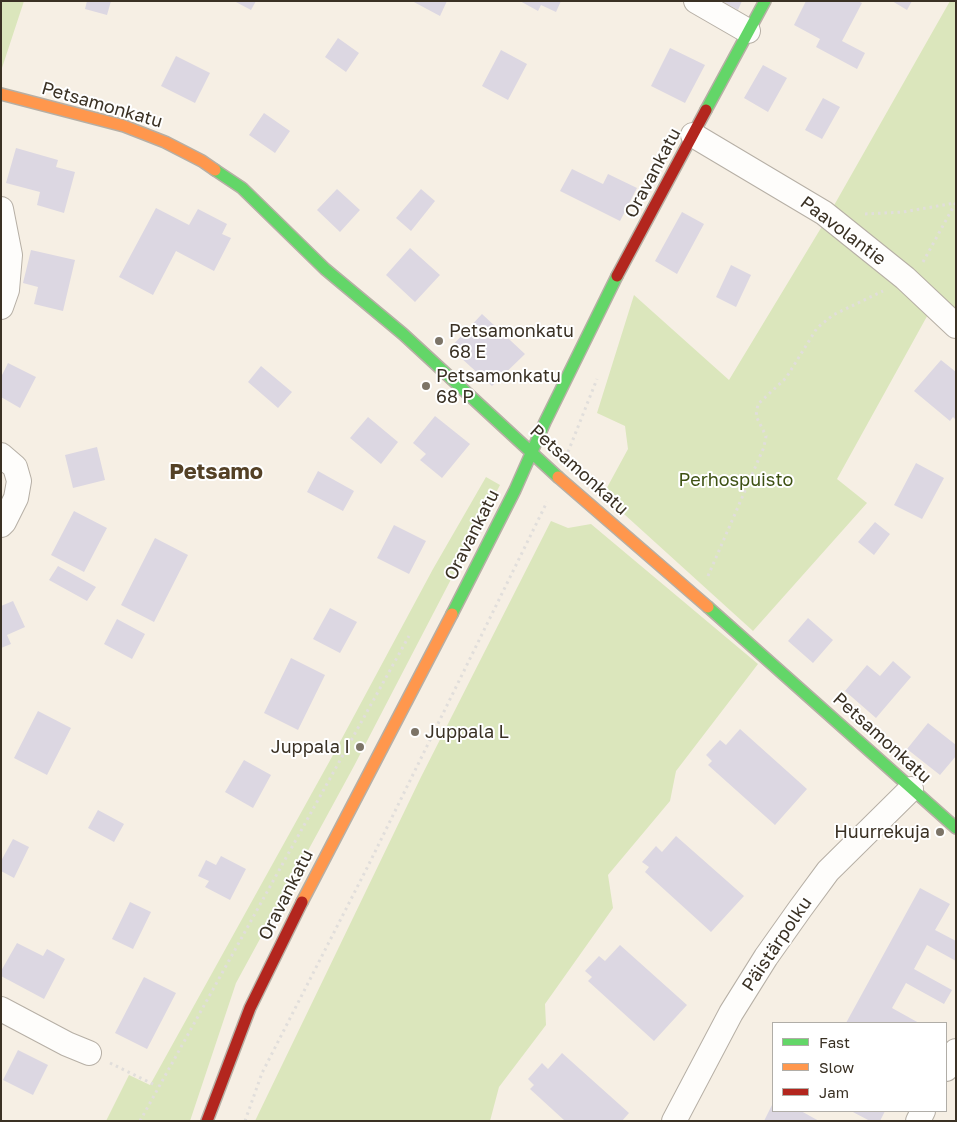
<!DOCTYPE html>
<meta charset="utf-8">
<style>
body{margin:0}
#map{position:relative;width:957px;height:1122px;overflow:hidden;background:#f6efe4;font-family:"Golos Text",sans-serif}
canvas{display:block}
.frame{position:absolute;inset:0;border:2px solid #3a3124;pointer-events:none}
.legend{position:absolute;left:772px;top:1022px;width:175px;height:90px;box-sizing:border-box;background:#fff;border:1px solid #b0ada7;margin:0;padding:6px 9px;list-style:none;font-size:15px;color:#3a3124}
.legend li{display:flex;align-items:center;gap:10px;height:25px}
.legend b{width:25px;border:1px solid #b0ada7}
</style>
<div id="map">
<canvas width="957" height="1122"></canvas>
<div class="frame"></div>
<ul class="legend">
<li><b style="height:6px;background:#63d668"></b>Fast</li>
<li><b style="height:6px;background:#ff974d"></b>Slow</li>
<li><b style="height:6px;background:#b3261e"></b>Jam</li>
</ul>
</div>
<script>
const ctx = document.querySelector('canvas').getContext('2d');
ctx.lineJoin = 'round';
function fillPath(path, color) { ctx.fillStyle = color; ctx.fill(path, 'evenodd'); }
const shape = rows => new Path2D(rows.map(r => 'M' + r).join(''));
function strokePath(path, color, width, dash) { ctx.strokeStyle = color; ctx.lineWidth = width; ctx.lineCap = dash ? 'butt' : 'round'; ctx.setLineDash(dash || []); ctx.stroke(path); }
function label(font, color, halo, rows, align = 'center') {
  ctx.font = font + ' "Golos Text",sans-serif'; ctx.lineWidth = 4; ctx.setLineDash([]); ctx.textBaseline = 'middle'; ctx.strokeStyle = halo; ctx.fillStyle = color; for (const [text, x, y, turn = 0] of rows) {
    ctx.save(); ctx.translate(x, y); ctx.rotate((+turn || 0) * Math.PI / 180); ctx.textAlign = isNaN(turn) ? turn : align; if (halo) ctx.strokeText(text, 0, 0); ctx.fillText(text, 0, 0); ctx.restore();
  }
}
fillPath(shape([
 [1,1,24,1,1,71],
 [950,1,956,1,956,318,936,300,837,479,867,503,753,631,603,495,628,449,625,426,597,413,634,295,729,380,824,223],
 [486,477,500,485,354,766,236,983,190,1121,106,1121,129,1075,150,1085,333,755,433,569],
 [551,521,568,528,591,524,758,664,676,771,670,801,608,875,613,908,545,1004,546,1025,499,1087,490,1121,255,1121,421,777]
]), '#dbe6bc');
fillPath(shape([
 [87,1,111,1,107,15,85,9],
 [234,1,256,1,251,10],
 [412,1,447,1,440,16],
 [520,1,561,1,556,12,541,5,538,11],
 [722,1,742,1,738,10],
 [806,1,858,1,862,3,842,41,865,53,857,69,816,47,820,39,794,25],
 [892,1,912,1,907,10],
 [338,38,359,53,346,72,325,57],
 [670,48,705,65,685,103,651,86],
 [501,50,527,64,508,100,482,86],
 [176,56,210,73,195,103,161,86],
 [763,65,787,78,768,112,744,98],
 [823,98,840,107,822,139,805,130],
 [264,113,290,131,275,153,249,135],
 [16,148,58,160,56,167,75,172,64,213,37,205,40,192,6,183],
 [572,169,603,184,608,174,637,188,620,221,560,191],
 [337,189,360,210,340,232,317,210],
 [421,189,435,201,411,231,396,218],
 [156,208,189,225,198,209,227,224,222,234,231,238,214,271,176,251,153,295,119,277],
 [682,212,704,224,677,274,655,261],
 [410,248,440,275,415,302,386,275],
 [31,250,75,260,63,311,34,304,38,287,23,283],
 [731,265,751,275,736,307,716,297],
 [482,314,525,354,492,386,450,348],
 [941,360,956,372,956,420,953,417,950,421,914,391],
 [8,363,36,377,20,408,1,397,1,377],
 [261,366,292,392,278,408,248,382],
 [435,416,470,444,442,478,420,460,426,454,413,443],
 [368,417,398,442,381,464,350,438],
 [97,447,105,480,73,488,65,455],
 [916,463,944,478,922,519,894,505],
 [318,471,354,491,343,511,307,492],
 [74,511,107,528,84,572,51,555],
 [875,522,890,534,874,555,858,542],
 [394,525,426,541,409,574,377,558],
 [155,538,188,555,154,622,121,605],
 [58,566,96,587,87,601,49,580],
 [13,601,25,627,7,635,11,644,1,648,1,606],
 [330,608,357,622,340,653,313,639],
 [808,618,833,640,813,663,788,641],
 [117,619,145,634,132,659,104,644],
 [291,658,325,675,298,730,264,713],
 [893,661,911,677,876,718,845,691,867,665,880,676],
 [38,711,71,728,47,775,14,758],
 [928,723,956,745,956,756,940,775,907,749],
 [740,729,807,789,775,825,708,765,712,761,706,755,720,740,726,745],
 [244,760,271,775,253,808,225,792],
 [98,810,124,824,114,842,88,828],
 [676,836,744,896,711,932,645,872,649,867,642,862,656,846,662,852],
 [13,839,29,847,14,878,1,871,1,861],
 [221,856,246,869,230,900,205,887,209,881,198,876,206,860,216,865],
 [920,888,950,904,935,930,956,941,956,961,927,945,914,969,952,990,944,1004,906,983,892,1008,919,1023,846,1023],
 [130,902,151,912,133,949,112,939],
 [17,943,43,956,47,949,65,959,44,999,1,976,1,971],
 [620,945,687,1005,654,1041,588,981,592,977,585,971,599,956,605,961],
 [144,977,176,993,147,1049,115,1033],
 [18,1050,48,1065,33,1095,3,1080],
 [562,1053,629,1113,622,1121,565,1121,530,1089,534,1085,528,1079,542,1063,548,1069],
 [773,1103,773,1111,801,1111,819,1121,764,1121],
 [851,1111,885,1111,880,1121,870,1121]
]), '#dcd7e2');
const street = shape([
 [696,1,748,31],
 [693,135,824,213,905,278,956,326],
 [1,209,10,255,7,290,1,307],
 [1,455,15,467,19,481,16,498,4,522,1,525],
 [1,1009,67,1044,89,1053],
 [946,1069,956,1051],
 [674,1121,731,1013,766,957,800,909,828,871,911,789],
 [918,1121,923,1111]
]);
const fast = shape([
 [706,110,765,1],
 [215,170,242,188,325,269,403,334,558,477],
 [708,607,956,828],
 [452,614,515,490,545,422,617,276]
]);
const slow = shape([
 [1,94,124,126,165,142,202,161,215,170],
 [558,477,708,607],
 [302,902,452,614]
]);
const jam = shape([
 [617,276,706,110],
 [207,1121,250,1008,302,902]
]);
strokePath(street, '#b6afa5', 26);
strokePath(fast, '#b6afa5', 14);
strokePath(slow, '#b6afa5', 14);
strokePath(jam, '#b6afa5', 14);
strokePath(shape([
 [865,214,903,212,955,203],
 [923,262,956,202],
 [568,452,597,379],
 [708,576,764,447,766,436,756,416,758,404,786,378,817,328,833,315,883,291],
 [110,1063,157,1086],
 [140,1121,409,636],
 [245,1121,262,1073,369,864,547,502]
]), '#e1dedb', 3, [2.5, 4]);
strokePath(street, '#fefdfb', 24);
strokePath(fast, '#63d668', 11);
strokePath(slow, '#ff974d', 11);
strokePath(jam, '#b3261e', 11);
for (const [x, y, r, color] of [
 [439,341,5,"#7c7467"],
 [426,386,5,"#7c7467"],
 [415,732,5,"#7c7467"],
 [360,747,5,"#7c7467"],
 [940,832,5,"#7c7467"]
]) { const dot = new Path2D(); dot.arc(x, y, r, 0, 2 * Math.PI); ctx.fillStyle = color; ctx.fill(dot); strokePath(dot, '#fff', 2); }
label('18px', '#3a3124', '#fff', [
 ["Petsamonkatu",102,105,16],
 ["Oravankatu",653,173,-62],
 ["Paavolantie",843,231,37],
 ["Petsamonkatu",579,470,42],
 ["Oravankatu",472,535,-63],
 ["Petsamonkatu",882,738,42],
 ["Oravankatu",286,895,-63],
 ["Päistärpolku",777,944,-56]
]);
label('18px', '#3a3124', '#fff', [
 ["Petsamonkatu",449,331],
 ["68 E",449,352],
 ["Petsamonkatu",436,376],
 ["68 P",436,397],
 ["Juppala L",425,732],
 ["Juppala I",350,747,"right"],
 ["Huurrekuja",930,832,"right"]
], 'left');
label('18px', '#3e5113', '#fff', [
 ["Perhospuisto",736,480]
]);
label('bold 22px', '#544126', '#fff', [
 ["Petsamo",216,472]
]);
</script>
